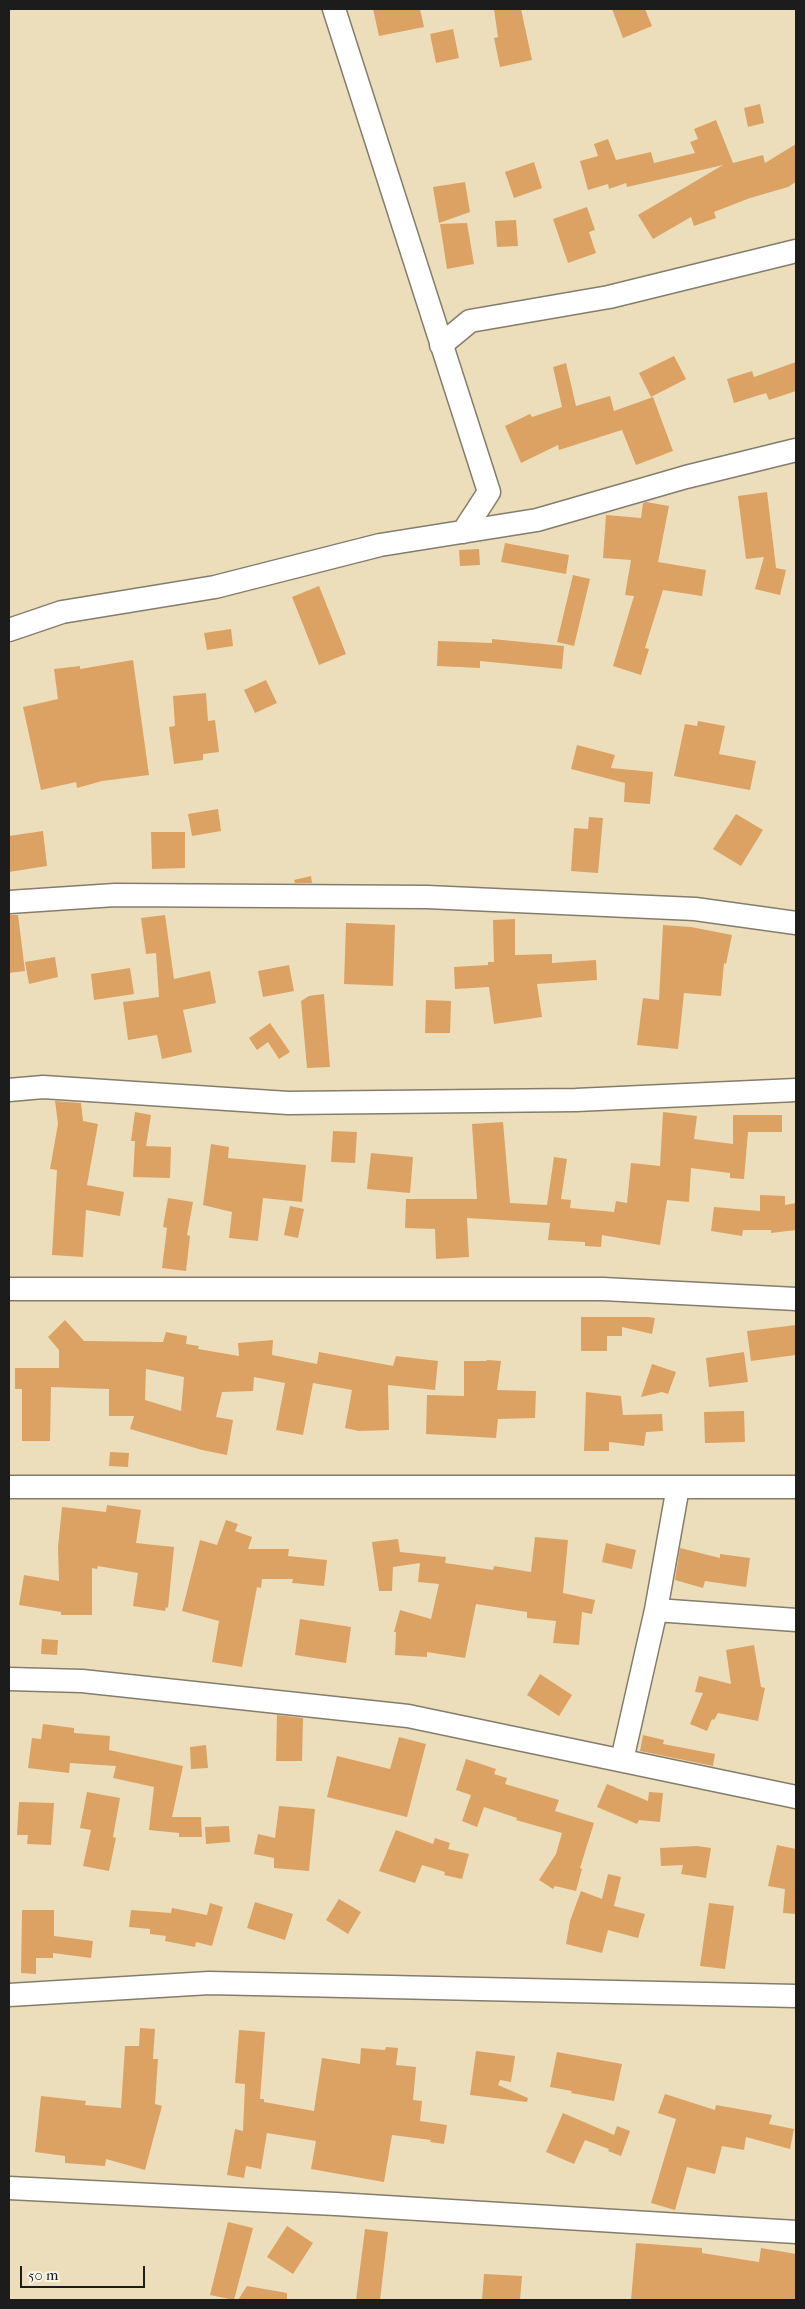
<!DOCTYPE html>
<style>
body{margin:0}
#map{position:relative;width:805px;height:2309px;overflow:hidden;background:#ecdebb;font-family:"IM FELL French Canon",serif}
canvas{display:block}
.frame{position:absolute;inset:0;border:10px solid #1c1c1c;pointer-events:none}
.scale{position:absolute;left:20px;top:2266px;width:125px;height:22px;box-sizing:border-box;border:2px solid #1c1c1c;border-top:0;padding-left:6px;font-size:15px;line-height:18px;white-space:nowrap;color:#1c1c1c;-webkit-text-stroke:4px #f7f3e8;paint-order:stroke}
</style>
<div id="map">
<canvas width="805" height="2309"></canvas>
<div class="frame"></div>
<div class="scale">50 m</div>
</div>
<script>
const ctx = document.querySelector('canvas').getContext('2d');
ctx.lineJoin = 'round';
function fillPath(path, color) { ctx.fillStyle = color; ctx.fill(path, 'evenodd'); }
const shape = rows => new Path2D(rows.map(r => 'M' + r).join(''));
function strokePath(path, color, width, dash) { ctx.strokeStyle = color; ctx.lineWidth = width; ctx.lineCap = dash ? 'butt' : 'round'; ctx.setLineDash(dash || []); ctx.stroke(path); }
fillPath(shape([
 [373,9,420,9,424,27,379,36],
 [494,9,521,9,532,60,500,67,494,38,498,37],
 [612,9,645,9,652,26,623,38],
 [453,29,459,58,436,63,430,34],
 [760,104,764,123,748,127,744,108],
 [716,120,733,163,763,155,765,163,796,144,796,182,788,187,750,198,714,212,716,218,694,226,691,217,653,239,638,215,723,165,627,187,626,183,609,189,608,184,588,190,580,161,598,156,594,144,608,139,616,160,651,152,654,163,695,153,690,142,698,139,694,129],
 [534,162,542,188,514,198,505,172],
 [465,182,470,212,439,223,433,187],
 [587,207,595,230,589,232,596,253,568,263,553,219],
 [516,220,518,246,497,247,495,221],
 [467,223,474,264,447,269,440,224],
 [674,356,686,379,651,397,639,373],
 [796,362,796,391,769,400,766,393,734,403,727,379,752,371,754,377],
 [566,363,576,406,610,396,614,411,653,397,673,451,636,465,622,430,559,450,558,445,521,463,505,426,530,414,532,417,562,407,553,367],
 [767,492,776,568,786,570,780,595,755,589,764,557,746,559,738,496],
 [646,502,669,506,658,562,706,570,702,596,663,590,645,648,649,649,641,675,613,666,634,596,625,595,631,560,603,558,606,515,641,518,643,503],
 [505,543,569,555,566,574,501,562],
 [479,549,480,565,460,566,459,550],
 [573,575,590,579,574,646,557,642],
 [319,586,346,654,319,665,292,597],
 [231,629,233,646,207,650,204,633],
 [492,639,564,646,562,669,480,661,480,668,437,666,438,641,492,643],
 [133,660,149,775,102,781,77,788,76,782,41,790,23,707,58,699,54,669,80,666,80,669],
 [266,680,277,703,255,713,244,690],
 [206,693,208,721,215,720,219,752,203,754,203,760,174,764,169,727,175,726,173,696],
 [698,721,725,726,719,754,756,761,750,790,674,776,685,724,697,726],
 [577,745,615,755,611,768,653,772,650,804,624,802,625,783,571,769],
 [218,809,221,831,192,836,188,814],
 [736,814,763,830,741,866,713,849],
 [589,817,603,818,598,873,571,871,574,828,588,829],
 [43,831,47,866,9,872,9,836],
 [151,832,185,832,185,868,152,869],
 [311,876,312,883,295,883,294,880],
 [9,915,18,915,25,971,9,973],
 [165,915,174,979,210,971,216,1003,183,1010,192,1052,162,1059,157,1035,128,1040,123,1002,159,997,156,953,146,954,141,918],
 [515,919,515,955,552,954,552,963,596,960,597,980,537,984,542,1017,494,1024,489,987,455,989,454,967,488,965,488,962,494,962,493,920],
 [346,923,395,925,393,986,344,984],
 [663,925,691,927,732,935,726,964,724,963,721,996,684,993,678,1049,637,1045,643,998,659,1000],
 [55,957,58,977,29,984,25,962],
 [289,965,294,991,263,997,258,971],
 [130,968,134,994,94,1000,91,974],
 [324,994,330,1067,307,1068,301,1001,309,996],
 [426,1000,451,1001,450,1033,425,1033],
 [270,1023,290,1052,279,1059,268,1042,257,1050,249,1038],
 [55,1101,81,1103,83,1121,98,1124,87,1185,124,1192,120,1216,86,1210,83,1257,52,1255,57,1170,50,1169,58,1124],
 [135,1112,151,1115,146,1146,171,1147,170,1178,133,1177,135,1141,131,1141],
 [663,1112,697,1116,694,1139,733,1144,733,1115,782,1115,782,1132,748,1132,744,1179,730,1178,730,1173,691,1168,689,1202,667,1200,660,1245,602,1235,601,1247,585,1246,585,1242,548,1240,550,1223,467,1218,469,1257,436,1259,435,1229,405,1228,406,1199,477,1199,472,1124,503,1122,510,1203,547,1205,554,1157,567,1159,561,1199,571,1200,570,1208,614,1212,616,1201,627,1203,631,1163,660,1166],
 [333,1131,357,1132,355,1163,331,1162],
 [211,1144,229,1147,228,1158,306,1165,302,1202,263,1198,258,1241,229,1238,232,1212,203,1205],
 [371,1153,413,1157,410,1193,367,1189],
 [760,1195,785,1196,785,1205,796,1203,796,1230,771,1233,771,1230,743,1230,742,1236,711,1231,714,1207,760,1211],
 [168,1198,193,1202,187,1235,190,1236,186,1271,162,1268,167,1228,163,1227],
 [290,1206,304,1209,298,1238,284,1235],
 [581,1317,648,1317,655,1318,652,1334,622,1327,622,1336,607,1336,607,1351,581,1351],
 [65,1320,84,1341,163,1342,166,1332,187,1336,186,1344,199,1346,198,1349,239,1356,238,1343,273,1340,272,1355,317,1364,319,1352,393,1366,396,1356,438,1361,435,1390,388,1385,389,1430,359,1431,345,1428,352,1390,313,1383,303,1435,276,1430,285,1383,254,1377,253,1391,222,1392,216,1417,233,1420,227,1455,202,1450,130,1429,134,1416,109,1416,109,1389,51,1387,50,1441,22,1441,22,1389,15,1389,15,1368,59,1368,59,1350,48,1337],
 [146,1369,184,1377,181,1411,145,1400],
 [796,1325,796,1355,751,1361,747,1331],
 [744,1352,748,1382,709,1387,706,1358],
 [487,1360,501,1361,497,1390,536,1391,535,1418,498,1419,496,1438,426,1434,427,1395,464,1396,464,1361,486,1361],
 [652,1364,676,1372,668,1394,662,1392,641,1397],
 [586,1392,621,1396,623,1415,662,1414,663,1431,646,1432,644,1446,609,1442,609,1451,584,1451],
 [744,1411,745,1442,705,1443,704,1412],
 [110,1452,129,1453,128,1467,109,1466],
 [107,1505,141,1510,136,1543,174,1547,168,1608,166,1607,165,1611,133,1606,138,1573,98,1566,97,1569,92,1568,92,1615,61,1615,61,1612,19,1605,24,1575,59,1581,58,1547,62,1507,106,1512],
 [226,1520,238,1524,235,1531,252,1537,248,1549,289,1549,288,1556,327,1560,324,1586,292,1583,293,1579,262,1579,261,1588,257,1587,242,1667,212,1662,219,1621,182,1611,200,1540,217,1545],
 [535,1537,568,1540,563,1593,595,1600,592,1614,582,1612,579,1645,553,1643,556,1621,527,1618,527,1612,476,1604,465,1658,427,1652,427,1657,395,1655,396,1632,394,1632,400,1610,431,1619,439,1584,418,1582,420,1563,393,1567,392,1591,379,1591,372,1542,398,1539,400,1552,446,1557,445,1563,493,1570,494,1566,531,1572],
 [606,1543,636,1550,632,1569,602,1562],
 [680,1548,720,1558,720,1554,750,1558,746,1587,705,1581,703,1588,675,1580],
 [300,1619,351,1627,346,1663,295,1655],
 [42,1639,58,1640,57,1655,41,1654],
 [754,1645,761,1687,765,1688,758,1721,718,1713,714,1720,712,1719,707,1731,690,1724,703,1693,695,1692,699,1676,731,1684,726,1650],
 [540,1674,572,1695,559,1716,527,1695],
 [277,1715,303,1718,302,1761,276,1761],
 [43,1724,74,1728,74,1733,110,1736,109,1750,183,1766,172,1817,201,1817,202,1837,179,1837,179,1833,149,1830,154,1787,113,1778,116,1766,70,1763,69,1773,28,1768,32,1738,41,1739],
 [643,1735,664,1740,663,1744,715,1754,713,1766,640,1751],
 [399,1737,426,1744,407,1817,327,1797,337,1756,390,1769],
 [206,1745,208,1768,191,1769,190,1747],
 [466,1759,496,1769,494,1774,507,1778,505,1784,559,1800,555,1811,594,1823,580,1868,582,1869,576,1891,555,1886,553,1889,539,1880,556,1854,562,1833,516,1820,517,1818,484,1807,477,1827,462,1821,471,1795,456,1790],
 [607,1784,648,1801,649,1792,663,1793,660,1822,639,1820,637,1824,597,1807],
 [87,1792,120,1798,113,1837,116,1838,109,1871,83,1866,91,1830,80,1828],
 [19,1802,54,1803,51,1845,27,1844,28,1835,17,1835],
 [279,1806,315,1809,309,1871,274,1868,274,1858,254,1854,258,1834,275,1838],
 [229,1826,230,1842,206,1844,205,1827],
 [396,1830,433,1844,435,1838,450,1843,448,1849,469,1854,462,1879,444,1875,445,1872,422,1865,415,1883,379,1871],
 [777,1845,796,1849,796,1914,783,1913,785,1889,768,1886],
 [697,1846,711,1848,706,1878,681,1874,683,1865,661,1866,660,1848],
 [608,1874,621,1877,614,1906,645,1914,638,1938,608,1930,602,1953,566,1944,570,1921,581,1891,602,1899],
 [339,1899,361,1912,348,1934,326,1920],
 [255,1902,293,1914,285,1940,247,1928],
 [210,1903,223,1907,212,1946,196,1942,195,1947,165,1941,166,1936,150,1934,150,1929,129,1927,131,1910,171,1913,172,1908,207,1915],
 [709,1903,734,1906,725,1969,700,1966],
 [22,1910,54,1910,54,1936,93,1941,91,1958,53,1953,53,1958,36,1958,36,1974,21,1973],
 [140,2028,155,2029,153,2059,158,2059,155,2104,162,2106,145,2170,106,2159,105,2166,65,2163,65,2156,35,2152,41,2096,86,2101,85,2105,121,2108,125,2046,139,2046],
 [239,2030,265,2032,260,2099,264,2099,264,2102,314,2111,322,2058,360,2064,361,2048,385,2050,386,2047,398,2048,396,2065,416,2067,413,2100,422,2101,420,2121,447,2125,444,2144,430,2142,431,2140,392,2135,384,2182,311,2169,316,2141,267,2133,261,2169,246,2166,244,2178,227,2175,235,2129,243,2131,245,2084,235,2083],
 [476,2051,515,2056,511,2082,500,2080,498,2085,528,2098,527,2102,470,2095],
 [557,2052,622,2064,614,2101,571,2093,572,2091,550,2087],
 [665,2094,715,2110,716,2105,772,2115,769,2124,794,2129,790,2149,746,2137,744,2150,722,2146,715,2174,687,2167,675,2210,651,2203,676,2119,658,2113],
 [563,2113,614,2135,617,2126,630,2131,621,2156,608,2151,609,2149,585,2140,574,2164,546,2152],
 [228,2222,253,2228,234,2300,210,2295],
 [287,2226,313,2243,293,2274,267,2257],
 [365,2229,388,2232,380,2300,356,2300],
 [636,2243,702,2248,702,2253,759,2262,761,2248,796,2254,796,2300,631,2300],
 [484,2274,522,2276,520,2300,482,2300],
 [247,2286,287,2293,287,2300,238,2300]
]), '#dca263');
const minor = shape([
 [334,9,489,492,463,532],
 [441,345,470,321,609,297,796,251],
 [9,630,62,612,215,587,380,545,537,520,686,477,796,450],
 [9,902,115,895,427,897,695,909,796,923],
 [9,1090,43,1087,288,1103,576,1100,796,1090],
 [9,1289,603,1289,796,1299],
 [9,1487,796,1487],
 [656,1610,796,1620],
 [9,1679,82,1681,408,1716,796,1797],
 [622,1760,656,1610,678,1487],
 [9,1995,209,1983,796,1996],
 [9,2188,336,2204,796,2232]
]);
strokePath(minor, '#847d6c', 25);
strokePath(minor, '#fff', 22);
</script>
